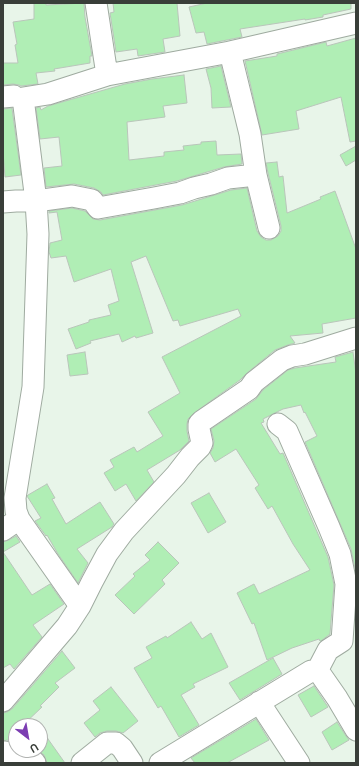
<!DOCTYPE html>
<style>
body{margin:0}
#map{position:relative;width:359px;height:766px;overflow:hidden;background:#e8f5e9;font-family:Figtree,sans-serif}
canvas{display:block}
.frame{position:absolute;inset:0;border:4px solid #393e39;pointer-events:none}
.north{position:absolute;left:8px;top:718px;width:40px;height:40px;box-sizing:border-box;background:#fff;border:1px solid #b0b2b0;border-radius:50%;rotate:149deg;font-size:11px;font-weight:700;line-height:16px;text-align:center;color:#393e39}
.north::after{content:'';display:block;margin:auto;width:14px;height:18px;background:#7c3db2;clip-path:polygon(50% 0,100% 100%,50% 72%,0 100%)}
</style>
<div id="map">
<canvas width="359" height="766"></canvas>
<div class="frame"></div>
<div class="north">U</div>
</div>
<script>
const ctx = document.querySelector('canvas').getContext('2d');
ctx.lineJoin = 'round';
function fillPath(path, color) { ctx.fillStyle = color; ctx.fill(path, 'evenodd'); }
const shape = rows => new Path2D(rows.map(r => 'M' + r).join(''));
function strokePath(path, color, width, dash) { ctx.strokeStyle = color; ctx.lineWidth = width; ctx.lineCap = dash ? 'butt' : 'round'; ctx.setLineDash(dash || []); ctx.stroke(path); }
const building = shape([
 [34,3,46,3,46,5,84,3,85,17,92,56,90,56,90,63,54,69,55,71,36,73,38,84,21,86,19,85,13,84,3,85,3,63,18,63,15,45,17,44,13,22,34,19,34,3],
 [113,3,177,3,180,36,163,39,165,52,138,56,137,49,116,52,110,13,114,12,113,3],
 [207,3,351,3,351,9,323,15,323,17,305,20,305,19,240,29,242,37,207,44,204,32,196,33,189,7,207,3],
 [356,38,356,141,350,142,341,97,296,111,299,129,262,135,245,61,277,56,277,54,326,42,327,46,356,38],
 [221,66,231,107,212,108,211,88,206,69,221,66],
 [184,75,187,103,163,106,165,117,127,122,129,160,164,156,164,152,184,150,183,146,201,144,201,142,216,141,217,155,241,154,242,164,224,167,177,181,103,195,101,192,94,188,74,184,46,187,44,168,62,166,59,137,40,139,36,108,40,107,41,110,48,106,125,84,152,79,184,75],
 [12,108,21,175,5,177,3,152,3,109,12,108],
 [356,146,356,160,346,166,340,155,356,146],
 [277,162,279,177,283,176,287,213,321,199,320,197,335,191,356,249,356,318,322,324,323,333,290,336,295,343,288,345,275,350,247,373,240,380,194,413,188,419,187,424,187,431,189,441,180,450,147,470,154,482,136,501,126,484,115,491,104,473,114,467,110,460,134,447,137,452,163,436,148,412,180,393,162,357,241,316,238,309,180,326,178,320,173,321,146,256,131,262,153,333,136,338,135,336,122,342,119,334,90,341,91,343,76,349,68,329,89,322,89,320,111,315,108,305,119,301,111,269,74,282,66,256,51,258,49,252,50,243,62,240,57,212,49,213,49,211,72,208,85,211,93,219,100,220,182,205,231,190,247,188,257,231,261,237,266,240,271,240,278,236,281,231,281,226,268,173,266,163,277,162],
 [85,352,88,374,70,376,67,355,85,352],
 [353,352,356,374,356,573,351,549,305,442,317,436,305,412,304,413,301,405,283,409,263,419,264,422,261,423,280,454,283,453,328,557,334,585,330,634,321,641,320,641,319,639,292,648,267,660,254,623,252,624,237,593,254,584,259,594,310,570,293,544,272,506,268,509,255,488,259,485,236,449,215,462,210,453,213,448,214,441,211,429,256,399,263,390,288,370,295,368,336,362,335,357,353,352],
 [47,484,55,498,52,499,66,524,100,502,114,524,112,527,77,549,88,563,78,583,58,554,47,535,46,536,35,521,41,518,27,496,28,495,47,484],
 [209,493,226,522,208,533,191,503,209,493],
 [16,536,20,542,3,552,32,595,50,584,64,604,33,625,42,637,14,669,10,664,3,668,3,542,9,540,16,536],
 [158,542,179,563,162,580,165,584,134,614,115,595,135,576,133,574,150,560,145,555,158,542],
 [191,622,202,639,211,633,228,667,193,684,195,687,181,695,199,725,179,737,161,706,158,708,134,668,152,658,146,647,166,636,167,638,191,622],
 [62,651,75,668,55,683,59,687,40,706,42,707,22,726,16,726,16,745,7,740,3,741,3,713,7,712,12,709,62,651],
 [273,658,282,674,240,700,229,683,273,658],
 [314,686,328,707,311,717,298,695,314,686],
 [111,687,138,721,123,733,116,731,107,731,100,733,95,737,84,723,100,710,93,701,111,687],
 [256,719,269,740,227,763,195,763,191,758,256,719],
 [337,722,346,736,349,740,332,750,322,732,337,722],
 [48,739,65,763,47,763,46,760,44,755,38,750,40,750,40,745,48,739]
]);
fillPath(building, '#b0eeb5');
strokePath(building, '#b9c5ba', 1);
const minor = shape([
 [96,3,107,75],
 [230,52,250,134,256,175,269,228],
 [3,97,14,96],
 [3,202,16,201,36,201,72,196,92,200,98,208,154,198,180,193,194,188,211,184,228,178,256,175],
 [278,424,287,431,329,527,340,554,346,584,342,641,328,650,317,671],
 [3,530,19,519],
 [80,606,19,519,16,511,15,498,33,387,38,234,36,201,23,98,48,94,107,75,230,52,356,23],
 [3,701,67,626,80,606,92,582,107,554,124,531,176,475,190,457,200,447,202,443,199,429,199,424,202,421,249,389,254,382,282,360,292,356,305,354,356,338],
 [259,702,299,763],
 [5,752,15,760,25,761,32,760,35,763],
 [82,763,107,743,116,743,122,748,132,763],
 [160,763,311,671,317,671,321,675,337,698,356,730]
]);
strokePath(minor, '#9faba0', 23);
strokePath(minor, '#fff', 21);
</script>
